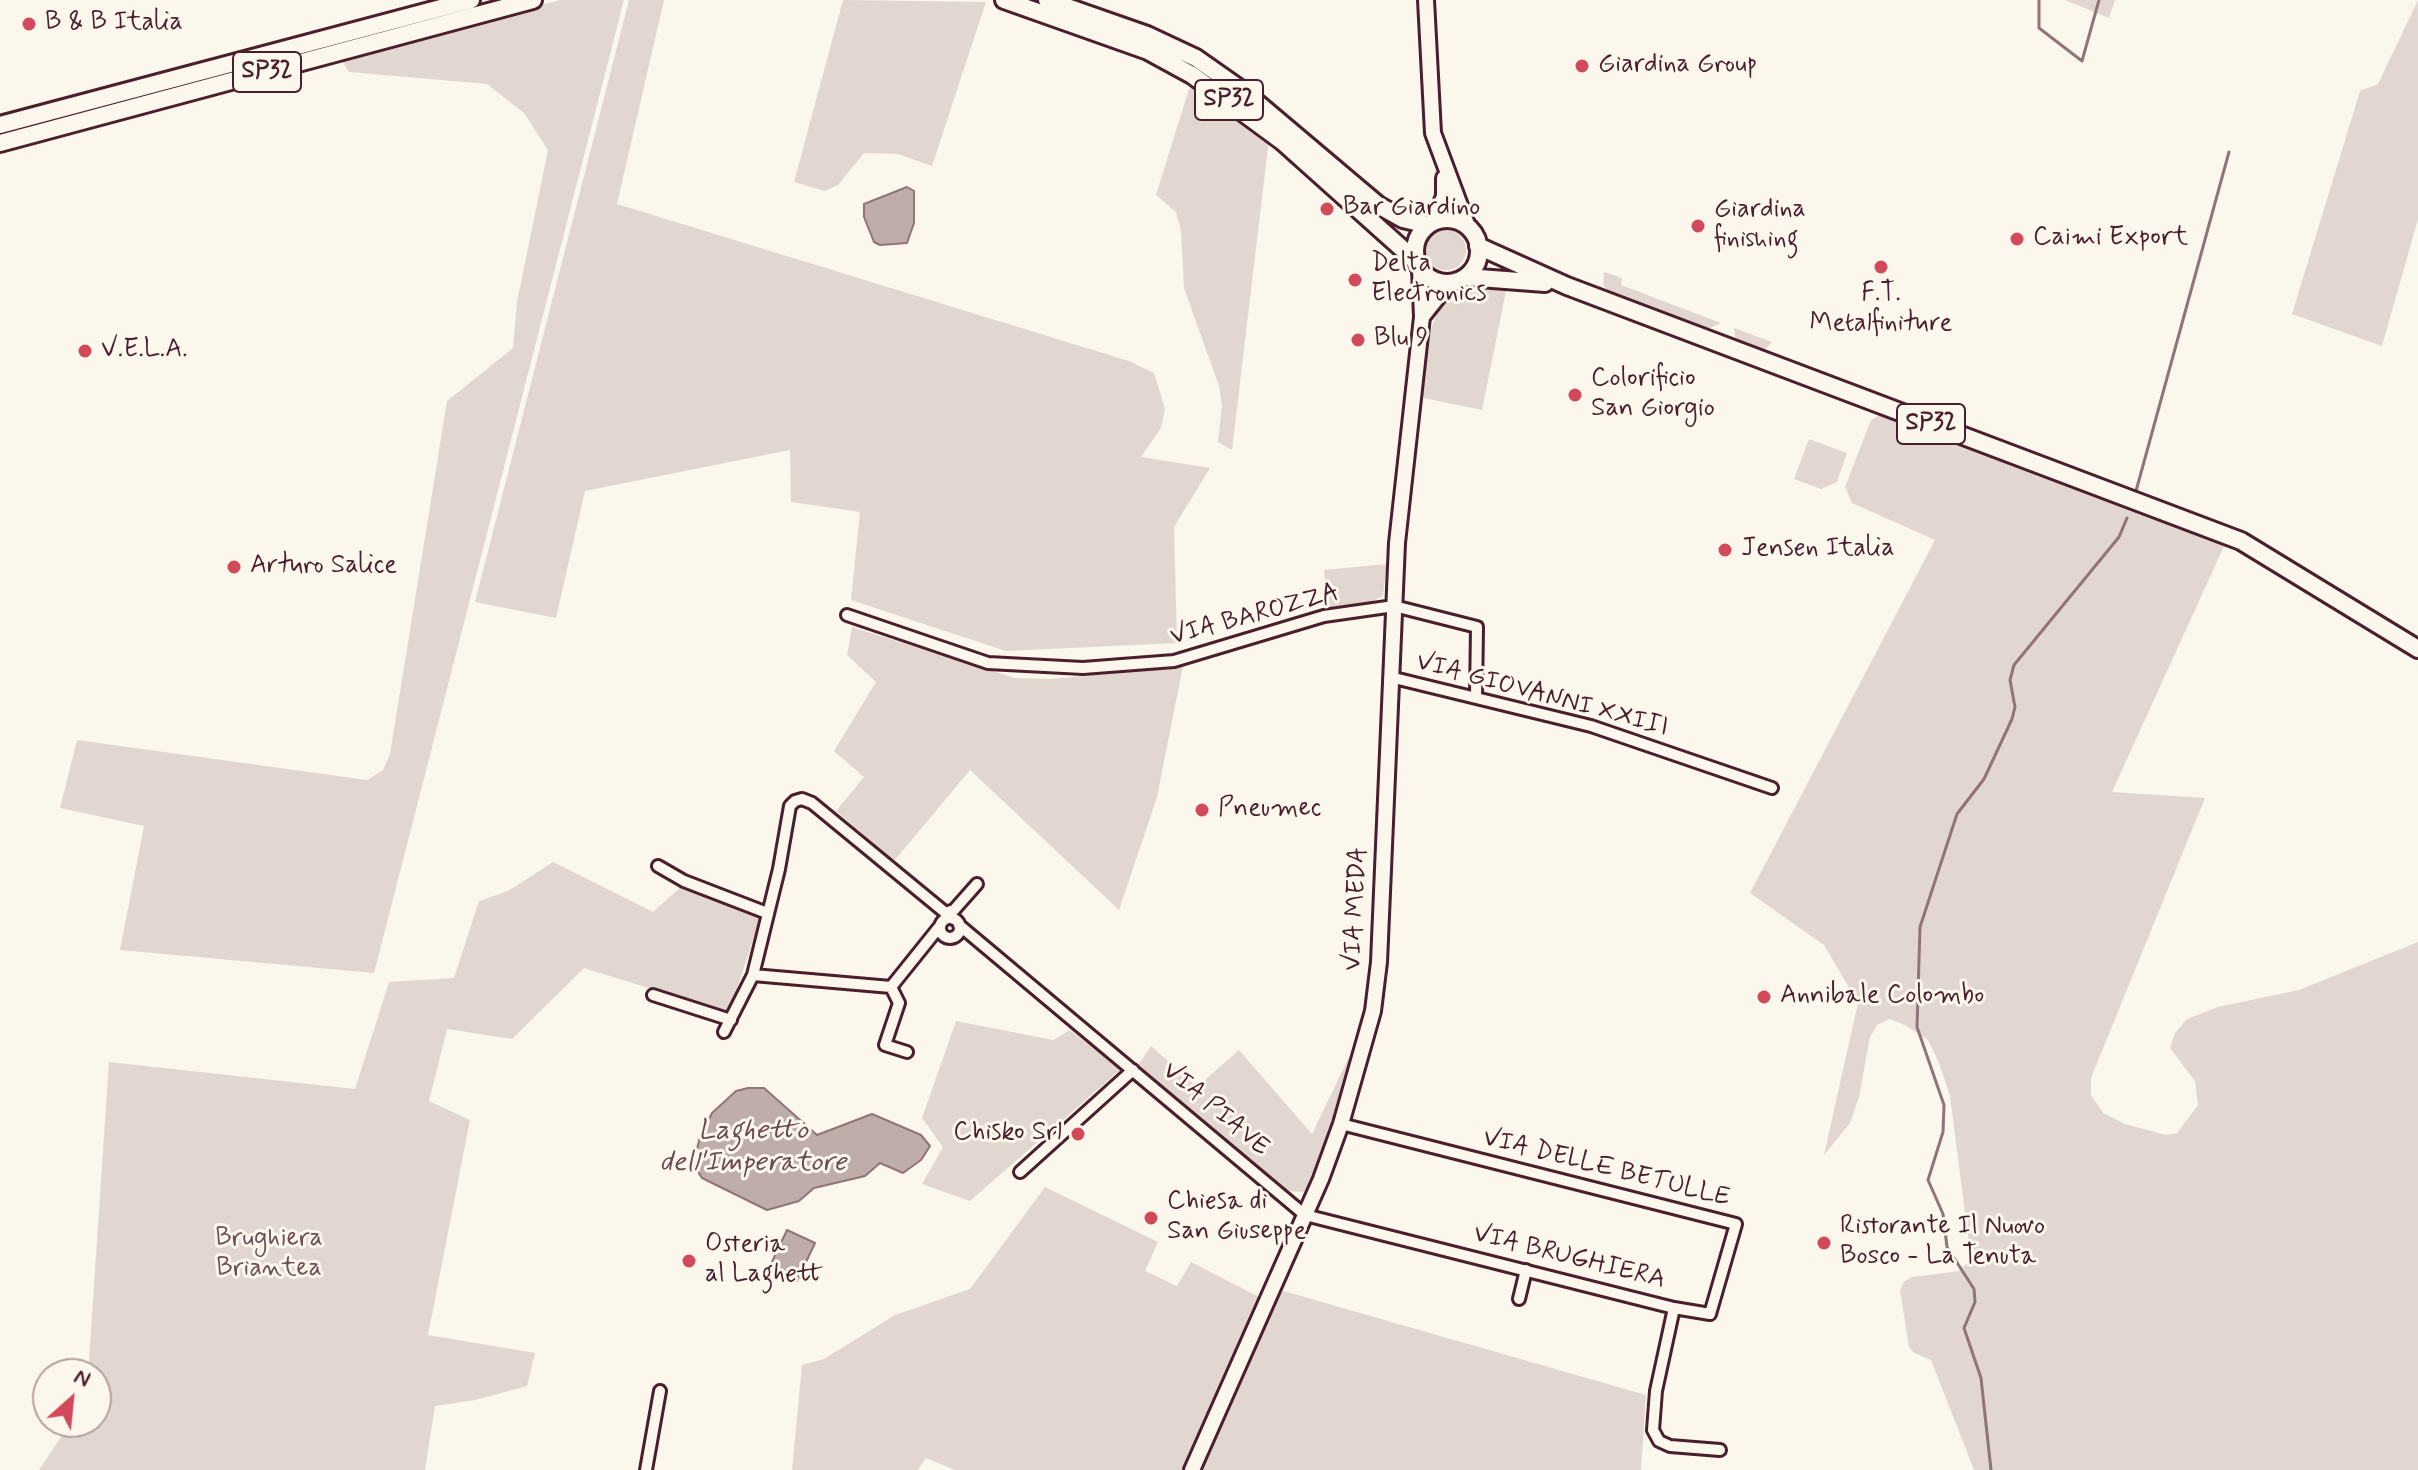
<!DOCTYPE html>
<style>
body{margin:0}
#map{position:relative;width:2418px;height:1470px;overflow:hidden;background:#fbf7ec;font-family:Mynerve,sans-serif}
canvas{display:block}
.north{position:absolute;left:32px;top:1358px;width:80px;height:80px;box-sizing:border-box;background:#fbf7ec;border:2px solid #b4a19f;border-radius:50%;rotate:27deg;font-size:22px;font-weight:700;line-height:32px;text-align:center;color:#4a1f2b}
.north::after{content:'';display:block;margin:auto;width:28px;height:36px;background:#d1495b;clip-path:polygon(50% 0,100% 100%,50% 72%,0 100%)}
</style>
<div id="map">
<canvas width="2418" height="1470"></canvas>
<div class="north">N</div>
</div>
<script>
const ctx = document.querySelector('canvas').getContext('2d');
ctx.lineJoin = 'round';
function fillPath(path, color) { ctx.fillStyle = color; ctx.fill(path, 'evenodd'); }
const shape = rows => new Path2D(rows.map(r => 'M' + r).join(''));
function strokePath(path, color, width, dash) { ctx.strokeStyle = color; ctx.lineWidth = width; ctx.lineCap = dash ? 'butt' : 'round'; ctx.setLineDash(dash || []); ctx.stroke(path); }
function label(font, color, halo, rows, align = 'center') {
  ctx.font = font + ' Mynerve,sans-serif'; ctx.lineWidth = 6; ctx.setLineDash([]); ctx.textBaseline = 'middle'; ctx.strokeStyle = halo; ctx.fillStyle = color; for (const [text, x, y, turn = 0] of rows) {
    ctx.save(); ctx.translate(x, y); ctx.rotate((+turn || 0) * Math.PI / 180); ctx.textAlign = isNaN(turn) ? turn : align; if (halo) ctx.strokeText(text, 0, 0); ctx.fillText(text, 0, 0); ctx.restore();
  }
}
fillPath(shape([
 [560,0,624,0,374,973,120,950,144,826,60,808,77,740,367,780,383,770,390,754,447,401,513,348,517,302,548,150,524,113,487,84,349,72,340,58],
 [629,0,664,0,617,204,1129,361,1154,373,1165,409,1161,428,1141,457,1210,468,1174,527,1177,643,1006,651,851,600,860,512,791,502,790,450,585,491,556,618,475,602],
 [843,0,986,2,932,166,898,154,864,153,838,185,825,191,794,182],
 [2065,0,2115,0,2109,18],
 [2418,0,2418,219,2382,346,2292,314,2360,91,2378,84],
 [1190,86,1269,139,1232,450,1218,442,1222,405,1219,386,1184,288,1181,230,1176,212,1156,195],
 '1426 250a20 20 0 1 1 40 0a20 20 0 1 1-40 0Z',
 [1604,272,1622,278,1621,285,1721,323,1706,330,1610,295,1603,284],
 [1480,286,1507,286,1482,410,1419,397,1428,337,1436,315,1448,300],
 [1734,328,1772,342,1763,352,1736,342],
 [1882,414,2225,544,2112,792,2205,798,2091,1078,2091,1095,2103,1113,2125,1124,2166,1135,2177,1133,2198,1105,2195,1081,2170,1048,2175,1033,2187,1019,2218,1007,2299,990,2418,942,2418,1470,1974,1470,1931,1360,1914,1353,1909,1347,1900,1290,1904,1282,1912,1277,1959,1271,1971,1259,1950,1096,1939,1063,1928,1040,1905,1025,1889,1019,1877,1025,1870,1037,1859,1097,1850,1123,1824,1155,1858,1003,1824,945,1750,893,1935,540,1852,503,1845,487,1871,420],
 [1809,439,1847,453,1837,482,1821,489,1794,479],
 [1387,564,1383,596,1369,603,1328,611,1324,570],
 [852,627,1015,678,1051,679,1183,666,1157,797,1119,910,970,770,894,861,836,811,864,777,834,751,876,682,847,655],
 [553,862,653,912,683,885,761,916,729,1013,584,968,512,1039,447,1029,429,1101,470,1120,428,1335,535,1353,527,1386,475,1400,435,1406,425,1470,39,1470,71,1422,96,1422,96,1374,88,1374,109,1062,355,1089,389,982,454,978,479,901,508,891],
 [956,1021,1053,1040,1070,1030,1120,1070,970,1201,922,1184,943,1147,922,1118],
 [1151,1046,1197,1087,1239,1050,1312,1134,1349,1057,1355,1060,1310,1184,1304,1192,1288,1191,1137,1067],
 [1045,1187,1158,1242,1145,1271,1177,1286,1191,1262,1259,1297,1184,1470,955,1470,926,1458,918,1470,792,1470,802,1365,824,1359,895,1315,970,1289],
 [1280,1290,1646,1395,1641,1470,1197,1470,1268,1306]
]), '#e2d7d0');
const water = shape([
 [907,187,914,191,914,223,907,243,880,245,874,242,864,217,864,204,907,187],
 [748,1088,764,1088,817,1135,872,1114,921,1135,930,1146,921,1160,903,1173,880,1163,865,1176,814,1188,799,1201,767,1210,702,1178,693,1164,700,1137,712,1113,736,1091,748,1088],
 [787,1230,815,1243,797,1281,769,1268,787,1230]
]);
fillPath(water, '#bfadaa');
strokePath(water, '#907477', 2);
strokePath(shape([
 [2039,0,2039,28,2082,61,2099,0],
 [2136,491,2229,152],
 [1991,1470,1981,1378,1964,1328,1975,1302,1974,1289,1947,1247,1943,1214,1928,1180,1943,1132,1944,1105,1917,1027,1920,927,1957,814,1984,779,2012,719,2015,707,2010,680,2014,665,2119,537,2127,518]
]), '#907477', 3);
const street = shape([
 [847,615,988,663,1083,668,1174,661,1324,616,1394,606,1477,627,1476,698],
 [1390,677,1591,726,1772,788],
 [658,866,684,881,767,913],
 [945,913,954,910,977,884],
 '940 928a10 10 0 1 1 20 0a10 10 0 1 1-20 0Z',
 [959,925,1305,1215,1674,1308,1656,1391,1653,1430,1659,1441,1670,1446,1720,1450],
 [753,975,891,987,940,926],
 [891,987,899,1003,885,1045,907,1052],
 [653,995,731,1020],
 [724,1032,753,975,779,869,790,806,795,801,802,799,812,803,953,919],
 [1341,1124,1736,1224,1710,1314,1674,1308],
 [1020,1172,1133,1070],
 [1519,1299,1526,1270],
 [646,1470,660,1391]
]);
const secondary = shape([
 [1426,0,1433,133,1468,227],
 [1434,221,1444,196,1444,178],
 [1422,317,1449,283],
 [1192,1470,1321,1179,1341,1124,1373,1011,1379,962,1397,543,1422,317,1420,269]
]);
const primary = shape([
 [1004,0,1148,51,1192,75,1283,142,1417,262],
 [1047,0,1147,35,1196,58,1243,91,1378,205,1403,219,1428,225],
 [0,125,471,0],
 [0,143,533,0],
 '1415 251a32 32 0 1 1 64 0a32 32 0 1 1-64 0Z',
 [1478,246,1567,286,2241,541,2418,649],
 [1466,277,1545,283]
]);
strokePath(street, '#4a1f2b', 16);
strokePath(secondary, '#4a1f2b', 20);
strokePath(primary, '#4a1f2b', 22);
strokePath(street, '#fbf7ec', 10);
strokePath(secondary, '#fbf7ec', 14);
strokePath(primary, '#fbf7ec', 16);
for (const [x, y, r, color] of [
 [29,24,8,"#d1495b"],
 [1582,66,8,"#d1495b"],
 [1327,209,8,"#d1495b"],
 [1698,226,8,"#d1495b"],
 [2017,239,8,"#d1495b"],
 [1881,267,8,"#d1495b"],
 [1355,280,8,"#d1495b"],
 [1358,340,8,"#d1495b"],
 [85,351,8,"#d1495b"],
 [1575,395,8,"#d1495b"],
 [1725,550,8,"#d1495b"],
 [234,567,8,"#d1495b"],
 [1202,810,8,"#d1495b"],
 [1764,997,8,"#d1495b"],
 [1078,1134,8,"#d1495b"],
 [1151,1218,8,"#d1495b"],
 [1824,1243,8,"#d1495b"],
 [689,1261,8,"#d1495b"]
]) { const dot = new Path2D(); dot.arc(x, y, r, 0, 2 * Math.PI); ctx.fillStyle = color; ctx.fill(dot); strokePath(dot, '#fbf7ec', 3); }
for (const [x, y, w] of [
 [267,72,68],
 [1229,100,68],
 [1931,424,68]
]) { const box = new Path2D(); box.roundRect(x - w / 2, y - 20, w, 40, 6); ctx.fillStyle = '#fbf7ec'; ctx.fill(box); strokePath(box, '#4a1f2b', 2); }
label('bold 24px', '#4a1f2b', null, [
 ["SP32",267,72],
 ["SP32",1229,100],
 ["SP32",1931,424]
]);
label('26px', '#4a1f2b', '#fbf7ec', [
 ["B & B Italia",45,24],
 ["Giardina Group",1598,66],
 ["Bar Giardino",1343,209],
 ["Giardina",1714,211],
 ["finishing",1714,241],
 ["Caimi Export",2033,239],
 ["Delta",1371,265],
 ["Electronics",1371,295],
 ["F.T.",1881,295,"center"],
 ["Metalfiniture",1881,325,"center"],
 ["Blu 9",1374,340],
 ["V.E.L.A.",101,351],
 ["Colorificio",1591,380],
 ["San Giorgio",1591,410],
 ["Jensen Italia",1741,550],
 ["Arturo Salice",250,567],
 ["Pneumec",1218,810],
 ["Annibale Colombo",1780,997],
 ["Chisko Srl",1062,1134,"right"],
 ["Chiesa di",1167,1203],
 ["San Giuseppe",1167,1233],
 ["Ristorante Il Nuovo",1840,1228],
 ["Bosco - La Tenuta",1840,1258],
 ["Osteria",705,1246],
 ["al Laghett",705,1276]
], 'left');
label('26px', '#4a1f2b', '#fbf7ec', [
 ["VIA BAROZZA",1255,616,-15],
 ["VIA GIOVANNI XXIII",1542,696,15],
 ["VIA MEDA",1357,909,-87],
 ["VIA PIAVE",1215,1110,40],
 ["VIA DELLE BETULLE",1606,1169,14],
 ["VIA BRUGHIERA",1569,1258,14]
]);
label('26px', '#704d54', '#fbf7ec', [
 ["Brughiera",269,1240],
 ["Briantea",269,1270]
]);
label('italic 28px', '#6d4a51', '#fbf7ec', [
 ["Laghetto",753,1132],
 ["dell'Imperatore",753,1164]
]);
</script>
